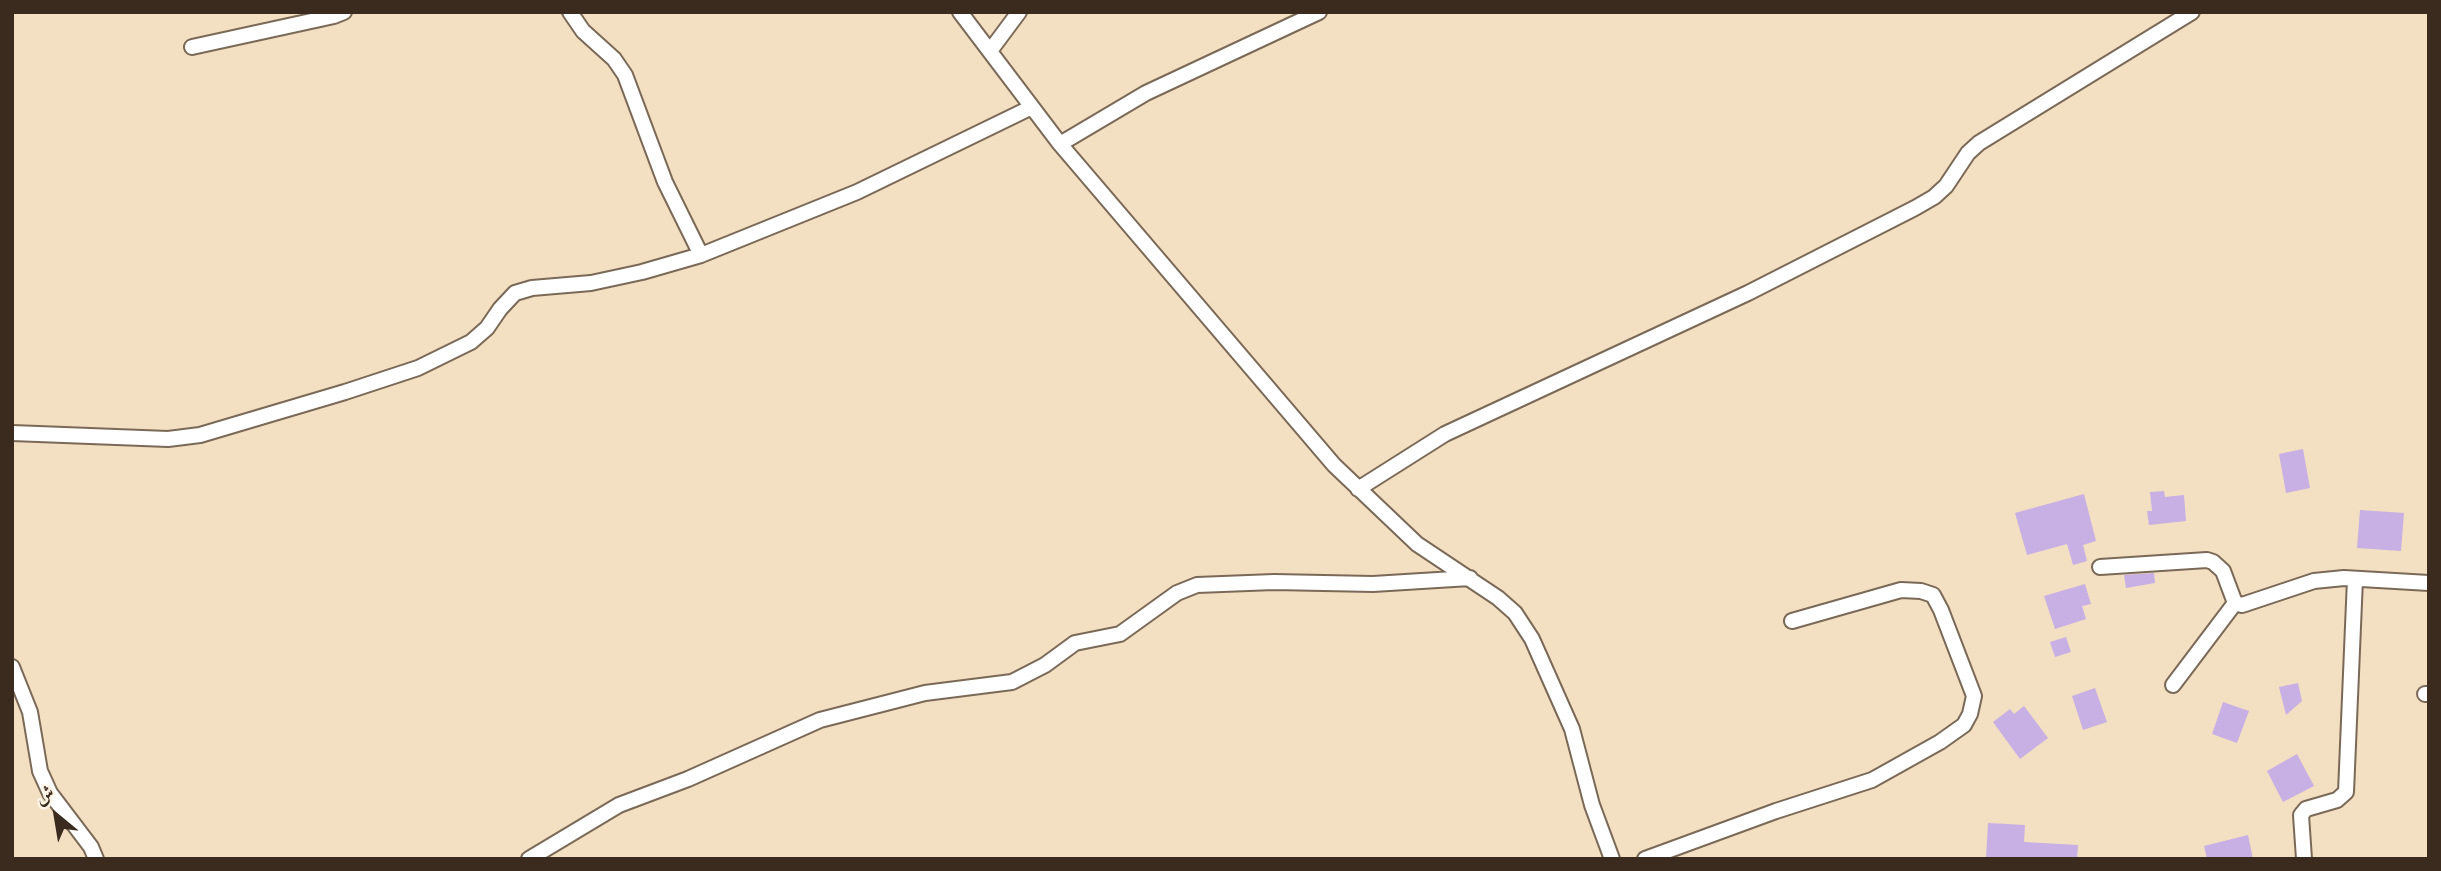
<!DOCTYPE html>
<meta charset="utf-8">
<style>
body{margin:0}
#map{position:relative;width:2441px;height:871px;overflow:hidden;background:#f3dfc1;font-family:"Old Standard TT",Amiri,serif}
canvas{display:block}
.frame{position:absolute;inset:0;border:14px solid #3b2a1e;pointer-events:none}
.north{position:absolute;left:21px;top:780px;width:70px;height:70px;-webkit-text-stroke:5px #fcf5e5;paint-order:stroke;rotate:330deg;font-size:19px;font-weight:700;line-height:28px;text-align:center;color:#3b2a1e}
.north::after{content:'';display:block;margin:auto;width:24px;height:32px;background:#3b2a1e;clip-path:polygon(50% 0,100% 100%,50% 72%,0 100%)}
</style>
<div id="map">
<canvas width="2441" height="871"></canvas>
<div class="frame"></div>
<div class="north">ش</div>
</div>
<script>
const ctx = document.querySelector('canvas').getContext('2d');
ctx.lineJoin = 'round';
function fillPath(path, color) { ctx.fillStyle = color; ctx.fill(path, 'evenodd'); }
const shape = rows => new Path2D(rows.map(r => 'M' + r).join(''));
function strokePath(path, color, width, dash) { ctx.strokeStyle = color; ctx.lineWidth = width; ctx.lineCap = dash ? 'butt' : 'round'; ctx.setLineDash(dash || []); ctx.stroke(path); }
fillPath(shape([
 [2303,449,2310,488,2286,493,2279,454],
 [2164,491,2165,497,2184,495,2186,521,2149,525,2147,511,2152,511,2150,492],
 [2084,494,2096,541,2083,545,2087,561,2073,565,2067,544,2027,555,2015,513],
 [2360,510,2404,513,2401,551,2357,548],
 [2154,573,2155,583,2126,588,2124,575],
 [2085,584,2091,604,2082,606,2086,619,2055,629,2044,596],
 [2066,637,2071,652,2055,657,2050,642],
 [2298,683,2302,701,2286,715,2279,687],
 [2095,688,2107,722,2083,730,2072,696],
 [2223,702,2249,711,2237,743,2212,734],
 [2024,706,2048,738,2020,759,1993,722,2010,709,2014,714],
 [2297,754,2314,786,2283,802,2267,771],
 [1988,823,2025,825,2024,842,2078,845,2077,859,1986,858],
 [2248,835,2253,859,2207,859,2204,846]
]), '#c8afe4');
const street = shape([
 [570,12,583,31,614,59,625,75,665,182,701,255,857,192,1032,107],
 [960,12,1060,144,1334,465,1417,544,1498,598,1515,613,1532,639,1572,729,1592,805,1612,859],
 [192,47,334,16,344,12],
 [990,51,1019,12],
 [1060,144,1146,93,1319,12],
 [12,433,168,439,200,435,345,392,418,368,471,342,487,328,500,309,515,293,532,288,591,283,642,272,701,255],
 [1358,489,1445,434,1748,293,1915,208,1934,197,1946,186,1968,153,1979,143,2192,12],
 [2100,567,2207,560,2213,562,2223,571,2235,603,2242,605,2314,581,2344,578,2429,583],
 [12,667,30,712,40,771,50,793,91,847,96,859],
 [2173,685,2235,603],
 [2425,694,2429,694],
 [529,859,619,805,688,779,820,720,925,693,1012,682,1045,665,1075,643,1120,634,1177,593,1197,585,1274,582,1373,584,1470,578],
 [1645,859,1776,811,1872,780,1940,742,1964,725,1970,714,1974,696,1941,610,1933,595,1921,591,1901,590,1792,621],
 [2304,859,2301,815,2306,809,2337,800,2346,792,2355,579]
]);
strokePath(street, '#7b6957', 18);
strokePath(street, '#fff', 14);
</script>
